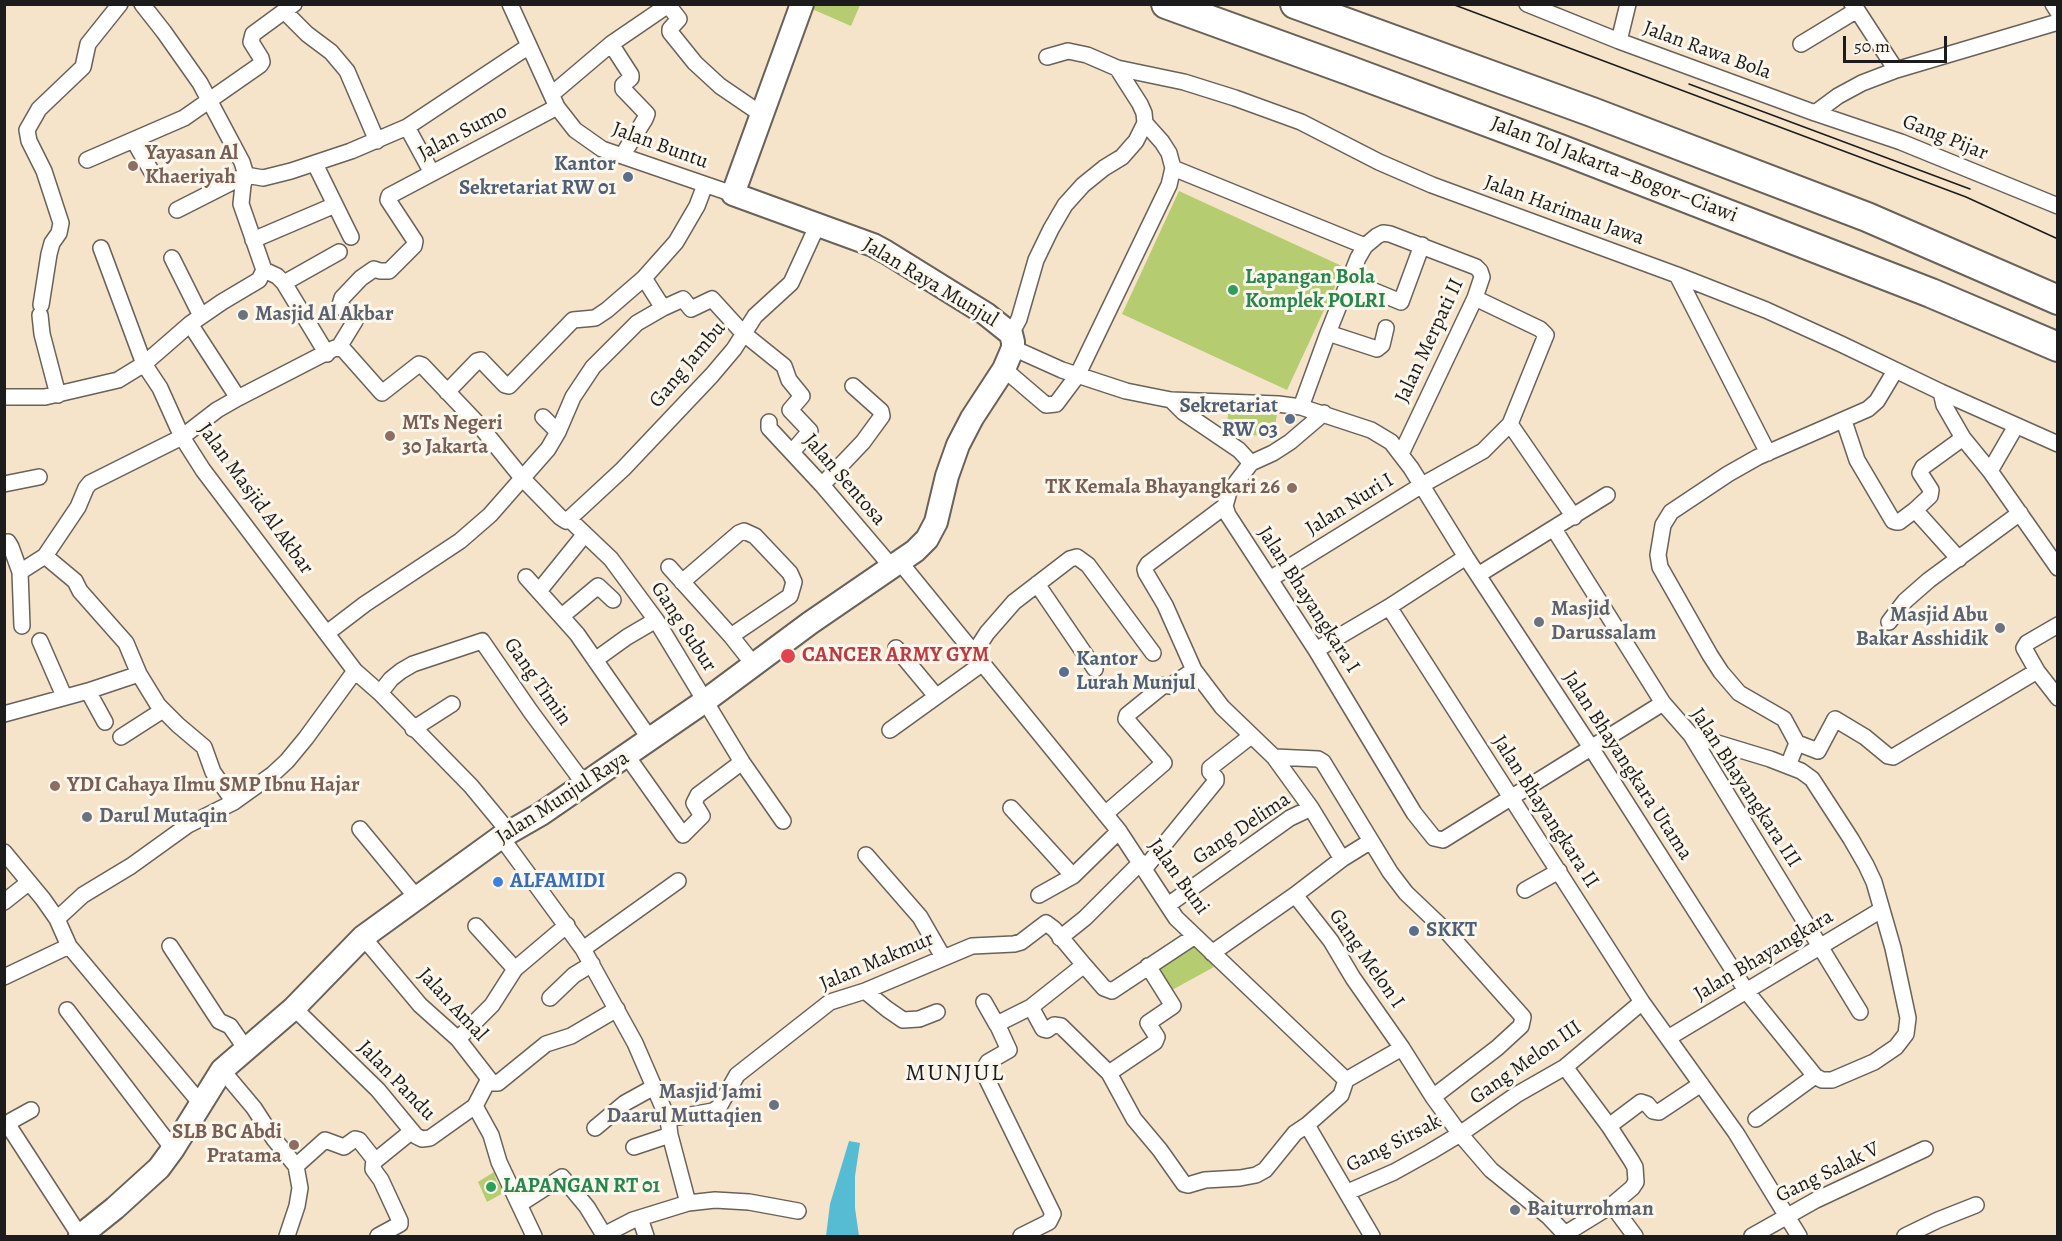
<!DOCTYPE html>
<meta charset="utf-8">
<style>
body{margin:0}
#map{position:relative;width:2062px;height:1241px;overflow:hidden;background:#f5e3ca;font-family:Alegreya,serif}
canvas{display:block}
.frame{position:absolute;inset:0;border:6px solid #1c1c1c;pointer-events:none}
.scale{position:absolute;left:1843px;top:36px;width:104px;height:27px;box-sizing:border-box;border:3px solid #1c1c1c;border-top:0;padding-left:8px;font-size:18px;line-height:21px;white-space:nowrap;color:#1c1c1c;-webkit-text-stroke:4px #fbf7ec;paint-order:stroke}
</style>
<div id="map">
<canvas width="2062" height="1241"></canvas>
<div class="frame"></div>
<div class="scale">50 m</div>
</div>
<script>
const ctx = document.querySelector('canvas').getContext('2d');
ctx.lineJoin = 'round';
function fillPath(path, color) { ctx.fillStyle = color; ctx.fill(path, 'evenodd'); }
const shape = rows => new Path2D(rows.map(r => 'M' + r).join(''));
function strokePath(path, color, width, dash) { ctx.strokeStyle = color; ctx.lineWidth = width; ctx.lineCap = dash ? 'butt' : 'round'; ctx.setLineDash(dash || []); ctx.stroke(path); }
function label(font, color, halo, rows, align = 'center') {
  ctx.font = font + ' Alegreya,serif'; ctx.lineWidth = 6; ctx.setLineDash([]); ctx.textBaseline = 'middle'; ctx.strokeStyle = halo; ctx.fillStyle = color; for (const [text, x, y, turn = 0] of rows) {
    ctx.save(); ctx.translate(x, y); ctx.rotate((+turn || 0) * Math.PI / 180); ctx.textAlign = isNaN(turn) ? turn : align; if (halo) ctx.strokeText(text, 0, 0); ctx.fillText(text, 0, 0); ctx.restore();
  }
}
fillPath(shape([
 [814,5,814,4,860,5,851,26,812,9],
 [1179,191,1344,267,1287,390,1122,314],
 [1229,407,1277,414,1273,438,1226,431],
 [1196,941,1214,967,1172,990,1157,967],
 [494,1172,497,1182,505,1192,487,1202,478,1182]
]), '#b5cc71');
fillPath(shape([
 [849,1141,860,1143,855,1176,855,1208,859,1236,826,1236,830,1204]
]), '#56bcd4');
const street = shape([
 [142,4,164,32,200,83,242,162,246,175],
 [510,4,557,107,575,130,602,149,733,194],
 [1527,4,1619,41,1815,113,1901,142,2058,206],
 [1852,4,1857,10,1896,70],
 [2053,4,2058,12],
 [284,11,307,34,331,52,347,71,377,141],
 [1619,41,1628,4],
 [611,44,631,75,631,78,623,85,623,89,647,114,645,119,622,156],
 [1801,44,1857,10],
 [1047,57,1068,51,1087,55,1117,68,1184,82,1235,98,1301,122,1379,162,1432,185,1677,275,1766,310,1841,344,1941,392,2058,444],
 [552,94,611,44,668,5,679,19,670,29,670,32,695,63,720,86,761,114],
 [1815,113,1838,96,1862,83,1896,70,2058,22],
 [407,127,432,173],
 [134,141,153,174],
 [87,160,184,118,260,65,262,62,261,58,251,42,253,34,294,4],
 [315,164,351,237],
 [1173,168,1365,246],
 [246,175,263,178,291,171,351,151,407,127,529,46],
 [177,210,246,175],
 [253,240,335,205],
 [101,248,144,364,160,388,182,437,203,470,355,671,380,693,471,786,509,832],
 [172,258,201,316],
 [264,270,277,276,284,283,327,354],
 [1677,275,1768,453],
 [644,278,663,308,683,299,691,309,712,299,743,333,784,366,789,380,802,396,790,410,810,431,792,452],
 [1350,281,1401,302,1422,245],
 [284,283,339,252],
 [41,305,49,254,52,243,59,233,61,223,44,171,29,141,27,130,39,109,83,67,88,44,120,4],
 [40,315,42,334,58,395],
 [190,324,238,398],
 [1328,333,1377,349,1382,345,1386,328],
 [1011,334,1019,319,1036,260,1051,229,1065,205,1083,185,1104,168,1122,157,1136,141,1145,123,1144,113,1140,104,1117,68],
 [339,347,355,321,340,305,342,298,361,278,374,269,380,271,389,271,414,246,415,241,388,200,389,196,557,107],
 [1013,348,1062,370,1126,391,1171,400,1278,404,1301,407,1371,430,1391,442,1411,468,1466,557,1590,746,1747,992,1815,1076],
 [1004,369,1046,405,1056,404,1077,376,1169,185,1173,168,1169,153,1162,142,1145,123],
 [447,392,477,361,481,360,505,385,509,386,573,320,595,318,607,310,644,278,676,242,697,206,705,185],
 [1941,392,1944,405,1963,438,1990,471,2058,568],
 [4,397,45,397,118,380,144,364,190,324,222,302,259,280,264,270,241,204,243,185,246,175],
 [1171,400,1183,412,1239,450,1251,463,1229,492,1225,506,1228,515,1316,650,1414,813,1434,838,1443,840,1663,703],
 [1301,407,1328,333,1358,258,1365,246,1377,236,1383,233,1390,234,1476,267,1480,271,1482,277,1475,298,1401,454],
 [543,417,558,432],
 [1844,421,1857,460,1893,521,1896,522,1899,522,1915,510,1930,496,1931,490,1920,473,1923,467,1963,438],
 [769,422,769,428,822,485,891,566],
 [1510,424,1574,517],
 [1251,463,1273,453,1290,442,1324,413],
 [1990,471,2016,426],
 [4,484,39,477],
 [822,485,863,442,882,416,881,411,853,386],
 [1225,506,1148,564,1145,569,1146,573,1165,605,1194,670,1222,707,1274,757,1311,808,1342,859],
 [1915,510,1959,559],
 [569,519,623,469,712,375,734,349,755,316,791,283,818,224],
 [1554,529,1663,703,1691,735,1860,1012],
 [4,544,8,542,11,547,20,572,45,556,78,507,86,488,90,483,182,437,217,410,238,398,335,348,343,349,382,393,419,364,422,365,480,426,523,479,560,517,566,521,569,519,611,559,656,620,742,762,783,821],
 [45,556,75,581,80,591,126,643,139,674,158,705,178,725,204,747,213,772,234,802],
 [899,561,1119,831,1176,918,1346,1080,1341,1095,1307,1125,1372,1236],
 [669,567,731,636,754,665],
 [20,572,22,626],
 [1478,575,1607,495],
 [526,577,577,634,650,739],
 [1270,579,1422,485,1483,451,1510,424,1546,335,1540,329,1475,298],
 [682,582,739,533,744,531,755,536,790,573,794,582,790,596,731,636],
 [1037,584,1095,669],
 [539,591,585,534],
 [1389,607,1642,1002,1736,1133,1799,1236],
 [562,616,598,586,613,600],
 [1889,622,1905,601,1929,580,2020,513],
 [2058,625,2027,643,2024,648,2037,671,2058,698],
 [327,633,365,604,460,541,490,515,548,449,558,432,573,397,593,367,637,323,663,308],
 [40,641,64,696],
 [896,648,936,696],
 [1316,650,1389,607,1466,557],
 [974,653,987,633,1014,602,1070,559,1077,557,1088,565,1153,653],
 [595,660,627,637,656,620],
 [88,691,105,722],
 [380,693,391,679,401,671,413,664,482,641,531,712,585,785],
 [4,714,88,691,139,674],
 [413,729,452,704],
 [890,730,983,663],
 [1691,735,1770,759,1801,771,1812,779,1851,839,1866,865,1874,882,1893,948,1908,1018,1906,1034,1896,1047,1874,1062,1832,1080,1822,1080,1815,1076,1756,1119],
 [121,737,163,710],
 [1797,743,1784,719,1739,693,1721,672,1710,655,1660,567,1658,555,1663,525,1671,512,1728,474,1758,457,1868,409,1877,401,1895,371],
 [627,756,683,835,702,816,694,803,698,795,742,762],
 [1274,757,1318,759,1323,762,1390,872,1406,893,1448,933,1523,1017,1521,1026,1497,1048,1433,1097],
 [1788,766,1797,743,1818,751,1835,719,1865,737,1888,756,1893,757,2037,671],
 [1011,808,1073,876],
 [1105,814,1164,763,1126,719,1127,715,1164,685,1170,686,1194,670],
 [360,829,417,898],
 [501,837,583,949,635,1043,668,1119,670,1135,688,1203],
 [4,852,43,899,57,919,69,946,202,1105],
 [866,855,920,917,943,957],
 [1145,868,1216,781,1216,778,1210,772,1210,768,1251,736],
 [1525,890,1559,871],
 [1039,895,1073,876,1119,831],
 [1295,895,1331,941,1353,978,1402,1048,1433,1097,1460,1134,1491,1170,1549,1217,1565,1234],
 [4,902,28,883],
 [1168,905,1290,818,1311,808],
 [57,919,83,895,131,866,188,825,234,802,273,774,287,761,306,738,355,671],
 [476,926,515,969],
 [363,937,420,1005,458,1039,489,1079,475,1106],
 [1060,938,1085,918,1141,862],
 [170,946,219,1021,230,1026,246,1049],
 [583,949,678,881],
 [1212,953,1295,895,1342,859,1371,841],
 [1084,965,1104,988,1112,991,1195,936],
 [4,977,69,946],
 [865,991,887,1009,903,1020,919,1019,937,1012],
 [550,998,574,975,592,964],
 [984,1002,997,1025],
 [294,1008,378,1090,416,1136,422,1139,430,1138,475,1106],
 [67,1010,173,1149],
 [1668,1038,1881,910],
 [458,1039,492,1005,515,969,567,925],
 [1565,1067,1609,1126],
 [222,1070,254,1108,274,1139,296,1166,300,1188,297,1206,287,1236],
 [1109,1073,1155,1042,1157,1037,1148,1023,1173,1006,1148,966],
 [489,1079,493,1083,498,1083,546,1044,571,1036,617,1009],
 [1346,1080,1402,1048],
 [475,1106,491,1135,499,1162,534,1236],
 [31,1110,11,1121,10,1128,80,1236],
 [668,1119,713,1111,719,1107,737,1075,830,1002,865,991,972,946,1014,944,1021,942,1046,923,1054,929,1084,965,1031,1007,1043,1029,1047,1030,1054,1025,1061,1026,1109,1073,1134,1119,1160,1150,1184,1184,1188,1185,1205,1180,1240,1178,1256,1175,1265,1170,1295,1133,1307,1125],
 [595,1128,625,1103,654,1087],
 [634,1147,670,1135],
 [375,1161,412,1131],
 [296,1166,325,1140,344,1147,355,1139,359,1140,374,1159,373,1169,381,1180,400,1221,400,1224,378,1236],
 [1348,1192,1394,1172,1430,1152,1460,1134,1516,1095,1565,1067,1642,1002],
 [520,1204,562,1177,587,1207,604,1235],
 [1612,1205,1635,1236],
 [640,1218,646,1236],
 [602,1236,633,1220,688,1203,715,1200,749,1202,798,1211],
 [1021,1236,1049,1222,1053,1214,983,1071,988,1062,1009,1050,997,1024,1031,1007],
 [1567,1236,1565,1234,1612,1205,1632,1188,1636,1182,1635,1167,1631,1160,1609,1126,1641,1102,1647,1104,1653,1111,1659,1112,1701,1084],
 [1752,1236,1816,1200,1925,1149],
 [1905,1236,1938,1220,1976,1205]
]);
const secondary = shape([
 [80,1236,115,1208,159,1168,173,1149,222,1070,294,1008,363,937,501,837,541,814,705,701,810,623,915,551,927,539,936,522,947,476,958,445,972,418,1004,369,1013,348,1013,342,1011,334,986,314,886,252,873,245,733,194,802,4]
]);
const highway = shape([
 [1166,4,1348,70,1560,149,1931,293,2058,347],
 [1295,4,1592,112,1867,217,2058,300]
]);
strokePath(street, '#686259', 18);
strokePath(secondary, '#686259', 26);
strokePath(highway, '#686259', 32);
strokePath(street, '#fff', 15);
strokePath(secondary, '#fff', 22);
strokePath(highway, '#fff', 28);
strokePath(shape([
 [1452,4,1966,197,2058,239],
 [1689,84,1970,189]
]), '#1c1c1c', 1.5);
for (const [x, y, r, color] of [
 [133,166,6,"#8d6e63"],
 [628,177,6,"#5c6f8a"],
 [1233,290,6,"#2e9e5b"],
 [243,315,6,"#6b7280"],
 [1290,419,6,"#5c6f8a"],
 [390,436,6,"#8d6e63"],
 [1292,488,6,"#8d6e63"],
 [1539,622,6,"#6b7280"],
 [2000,628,6,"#6b7280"],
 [788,656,8,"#e0444e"],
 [1064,672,6,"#5c6f8a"],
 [55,786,6,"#8d6e63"],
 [87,817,6,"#6b7280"],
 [498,882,6,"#3f7fe0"],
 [1414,931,6,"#5c6f8a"],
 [774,1105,6,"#6b7280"],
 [294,1145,6,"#8d6e63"],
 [491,1187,6,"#2e9e5b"],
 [1515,1210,6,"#6b7280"]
]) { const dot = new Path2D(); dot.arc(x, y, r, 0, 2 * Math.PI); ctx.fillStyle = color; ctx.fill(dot); strokePath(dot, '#fbf7ec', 2); }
label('21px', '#1c1c1c', '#fbf7ec', [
 ["Jalan Rawa Bola",1707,51,20],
 ["Jalan Sumo",463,133,-28],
 ["Gang Pijar",1945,138,22],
 ["Jalan Buntu",660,146,20],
 ["Jalan Tol Jakarta–Bogor–Ciawi",1614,170,21],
 ["Jalan Harimau Jawa",1564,211,20],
 ["Jalan Raya Munjul",930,283,31],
 ["Jalan Merpati II",1430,341,-65],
 ["Gang Jambu",688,365,-50],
 ["Jalan Sentosa",844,480,49],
 ["Jalan Masjid Al Akbar",255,499,54],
 ["Jalan Nuri I",1350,505,-32],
 ["Jalan Bhayangkara I",1308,600,57],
 ["Gang Subur",683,627,57],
 ["Gang Timin",537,682,55],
 ["Jalan Bhayangkara Utama",1627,766,57],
 ["Jalan Bhayangkara III",1745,788,57],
 ["Jalan Munjul Raya",563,798,-33],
 ["Jalan Bhayangkara II",1545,812,57],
 ["Gang Delima",1242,829,-34],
 ["Jalan Buni",1178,877,54],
 ["Jalan Bhayangkara",1764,956,-31],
 ["Gang Melon I",1366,959,55],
 ["Jalan Makmur",877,962,-23],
 ["Jalan Amal",452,1005,47],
 ["Gang Melon III",1526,1063,-35],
 ["Jalan Pandu",396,1081,46],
 ["Gang Sirsak",1394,1144,-27],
 ["Gang Salak V",1828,1173,-26]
]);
label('bold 21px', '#785e54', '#fbf7ec', [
 ["Yayasan Al",145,154],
 ["Khaeriyah",145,178],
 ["MTs Negeri",402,424],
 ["30 Jakarta",402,448],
 ["TK Kemala Bhayangkari 26",1280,488,"right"],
 ["YDI Cahaya Ilmu SMP Ibnu Hajar",67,786],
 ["SLB BC Abdi",282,1133,"right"],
 ["Pratama",282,1157,"right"]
], 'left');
label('bold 21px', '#4e5e75', '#fbf7ec', [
 ["Kantor",616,165],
 ["Sekretariat RW 01",616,189],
 ["Sekretariat",1278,407],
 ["RW 03",1278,431],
 ["Kantor",1076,660,"left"],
 ["Lurah Munjul",1076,684,"left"],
 ["SKKT",1426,931,"left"]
], 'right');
label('bold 21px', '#27864d', '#fbf7ec', [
 ["Lapangan Bola",1245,278],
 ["Komplek POLRI",1245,302],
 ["LAPANGAN RT 01",503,1187]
], 'left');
label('bold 21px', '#5b616d', '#fbf7ec', [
 ["Masjid Al Akbar",255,315],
 ["Masjid",1551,610],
 ["Darussalam",1551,634],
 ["Masjid Abu",1988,616,"right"],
 ["Bakar Asshidik",1988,640,"right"],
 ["Darul Mutaqin",99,817],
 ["Masjid Jami",762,1093,"right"],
 ["Daarul Muttaqien",762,1117,"right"],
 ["Baiturrohman",1527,1210]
], 'left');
label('bold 21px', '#be3a42', '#fbf7ec', [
 ["CANCER ARMY GYM",802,656]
], 'left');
label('bold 21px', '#366cbe', '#fbf7ec', [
 ["ALFAMIDI",510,882]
], 'left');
ctx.letterSpacing = '1.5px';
label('24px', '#1c1c1c', '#fbf7ec', [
 ["MUNJUL",955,1074]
]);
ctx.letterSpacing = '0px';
</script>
